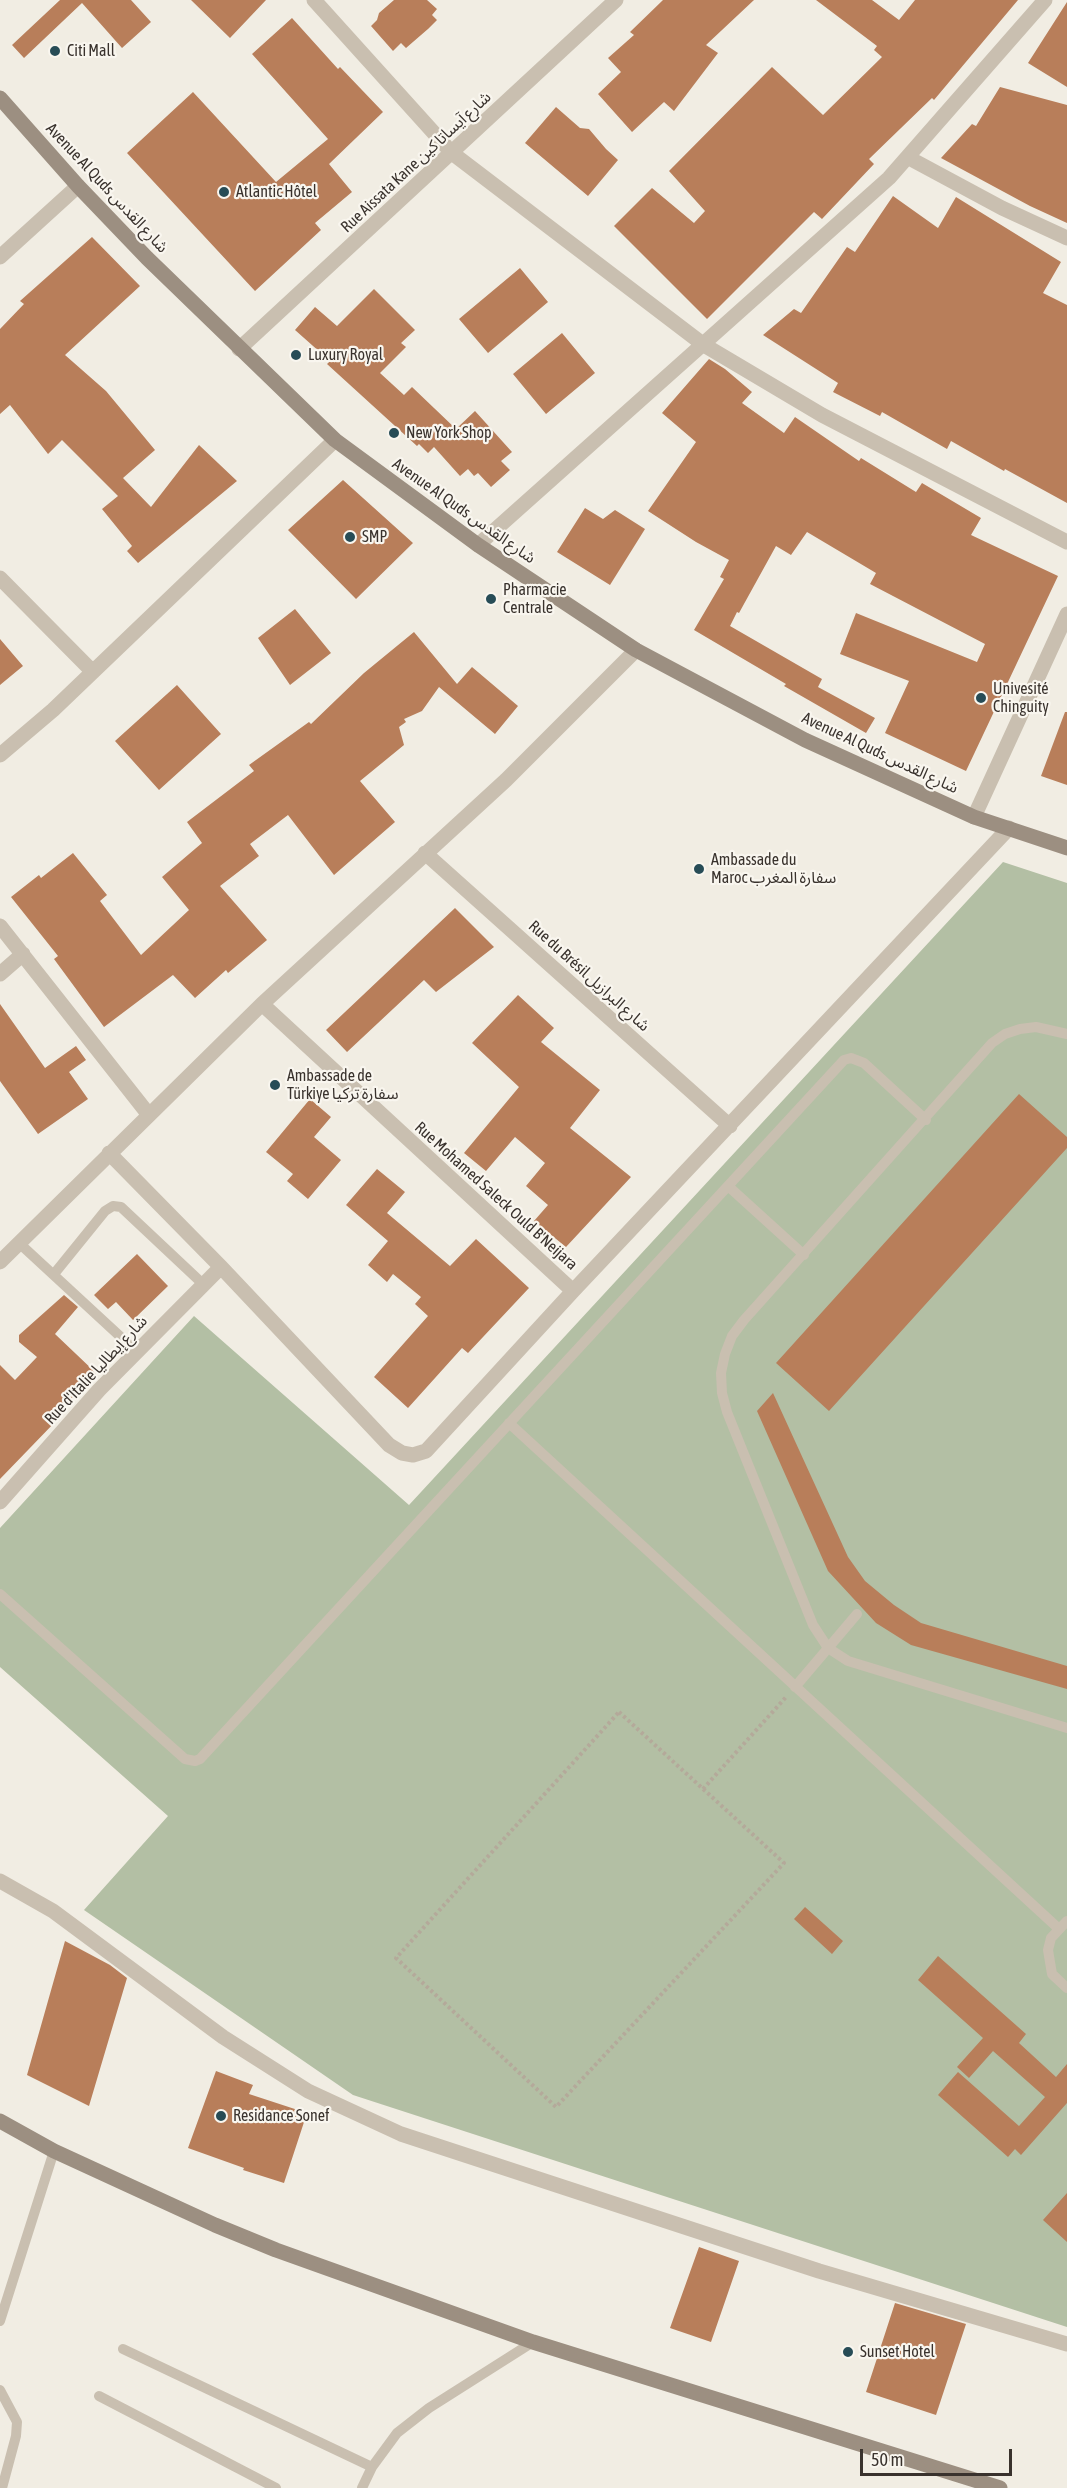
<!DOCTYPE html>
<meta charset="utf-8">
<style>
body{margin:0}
#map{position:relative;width:1067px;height:2488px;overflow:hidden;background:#f1ede3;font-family:"Asap Condensed",sans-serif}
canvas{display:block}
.scale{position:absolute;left:860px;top:2449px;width:152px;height:27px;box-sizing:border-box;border:3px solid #39322d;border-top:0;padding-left:8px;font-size:18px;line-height:21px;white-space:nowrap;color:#39322d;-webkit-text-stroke:4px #f9f6ef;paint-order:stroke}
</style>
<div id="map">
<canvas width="1067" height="2488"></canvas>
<div class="scale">50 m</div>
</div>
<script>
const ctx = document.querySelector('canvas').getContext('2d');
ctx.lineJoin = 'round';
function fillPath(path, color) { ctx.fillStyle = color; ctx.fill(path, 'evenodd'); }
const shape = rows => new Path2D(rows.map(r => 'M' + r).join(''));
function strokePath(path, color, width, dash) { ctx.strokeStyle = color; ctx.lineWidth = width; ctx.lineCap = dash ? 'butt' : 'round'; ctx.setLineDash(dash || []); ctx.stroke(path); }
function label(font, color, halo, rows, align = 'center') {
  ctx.font = font + ' "Asap Condensed","Noto Sans Arabic",sans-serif'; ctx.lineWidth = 4.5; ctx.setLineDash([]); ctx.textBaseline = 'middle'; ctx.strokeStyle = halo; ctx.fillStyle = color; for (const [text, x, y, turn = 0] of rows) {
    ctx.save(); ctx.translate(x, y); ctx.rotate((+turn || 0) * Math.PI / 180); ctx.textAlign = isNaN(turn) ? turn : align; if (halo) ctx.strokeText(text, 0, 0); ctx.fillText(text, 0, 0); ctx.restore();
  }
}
fillPath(shape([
 [1003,862,1067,883,1067,2327,353,2095,84,1910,168,1816,0,1667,0,1528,194,1316,409,1505]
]), '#b3bfa4');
fillPath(shape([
 [60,0,131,0,151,22,122,48,82,3,24,58,12,45],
 [191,0,266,0,230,38],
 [394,0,427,0,437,9,432,15,437,20,428,29,406,48,401,43,393,51,371,26,377,20,379,13],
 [663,0,754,0,706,45,718,53,674,111,664,102,632,132,598,94,621,72,608,58,634,35,630,32],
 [816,0,872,0,899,20,915,0,1018,0,934,100,932,98,869,159,874,164,822,219,814,212,707,319,614,226,652,188,694,223,705,211,669,171,772,67,823,115,882,57,874,50,877,46],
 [1067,2,1067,87,1028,63],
 [292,18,338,69,340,67,383,112,329,164,352,192,315,223,321,230,255,291,127,153,193,92,276,182,328,139,252,54],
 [1000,87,1067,105,1067,223,1030,206,941,158,972,124,976,126],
 [556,107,580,128,589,129,606,149,618,160,588,196,525,143],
 [893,196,938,228,956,197,1061,262,1043,293,1067,305,1067,503,1005,469,1004,471,951,441,947,449,882,412,880,416,833,392,838,383,763,335,794,309,801,313,847,247,855,252],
 [92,237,140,286,65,355,106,391,155,450,123,478,151,507,199,445,237,481,138,563,127,551,132,546,102,509,118,496,62,440,48,454,10,405,0,414,0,329,24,304,20,301],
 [520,268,548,302,488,353,459,319],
 [374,289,415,330,401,343,406,347,380,373,404,395,412,387,456,429,475,411,512,452,501,461,510,470,491,487,478,473,474,476,468,469,460,476,434,447,428,453,419,444,417,446,327,364,330,361,295,330,315,307,337,326],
 [562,333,595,373,546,414,513,374],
 [709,359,725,369,752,392,742,403,784,433,795,417,859,461,861,458,916,492,922,483,981,518,971,535,1058,576,966,771,885,733,909,681,840,654,856,613,977,662,985,644,870,584,876,573,807,532,791,555,776,546,739,613,737,612,730,626,822,679,818,687,875,718,866,733,784,686,786,684,694,630,724,579,720,577,729,560,696,542,648,511,696,442,662,413],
 [343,480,413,543,356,599,288,530],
 [585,508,603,519,615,510,645,529,610,585,557,552],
 [295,609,331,653,290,685,258,638],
 [414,632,457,684,472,667,518,706,495,734,439,687,422,711,404,719,406,722,399,727,404,745,360,781,395,822,334,875,288,815,250,844,259,856,220,886,267,940,228,973,226,970,195,998,173,975,104,1027,54,959,58,956,11,897,39,875,41,878,73,853,107,895,100,901,141,955,189,910,162,877,202,843,187,822,254,771,249,765,309,722,311,724,364,673],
 [0,639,23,666,0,685],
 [177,685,221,734,159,790,115,741],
 [1065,712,1067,712,1067,785,1041,776],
 [455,908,494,947,436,992,424,980,347,1052,326,1030],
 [518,995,554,1028,541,1042,600,1090,570,1128,631,1177,566,1247,534,1221,548,1205,526,1186,545,1163,515,1137,486,1171,464,1153,519,1087,472,1043],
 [0,1004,45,1068,76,1046,86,1060,69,1072,88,1099,38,1134,0,1081],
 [1019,1094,1067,1137,1067,1148,829,1411,776,1363],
 [310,1099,331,1117,314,1137,341,1160,308,1199,287,1181,293,1174,266,1152],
 [377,1169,405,1192,387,1213,450,1266,476,1239,529,1288,468,1353,462,1348,408,1408,374,1377,428,1316,415,1304,421,1297,393,1274,387,1282,368,1265,388,1241,346,1205],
 [137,1254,168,1286,133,1320,116,1302,108,1309,94,1295],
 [64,1295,78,1307,55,1334,96,1373,54,1417,57,1420,0,1479,0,1365,15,1380,37,1357,19,1342,19,1335],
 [773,1393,848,1557,865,1581,894,1605,921,1623,1067,1666,1067,1689,911,1645,876,1623,828,1571,757,1411],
 [805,1907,843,1941,832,1954,794,1919],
 [65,1941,110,1965,127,1978,89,2106,27,2075],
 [938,1956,1026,2034,1019,2043,1056,2077,1067,2064,1067,2103,1021,2155,1015,2149,1008,2157,938,2095,958,2072,1019,2126,1045,2097,993,2051,969,2078,957,2067,983,2038,918,1980],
 [216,2071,253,2085,249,2094,307,2113,284,2183,243,2170,244,2168,188,2148],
 [1067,2193,1067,2242,1043,2220],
 [699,2247,739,2261,711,2342,670,2328],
 [895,2303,966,2324,936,2415,866,2392]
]), '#b87e5a');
strokePath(shape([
 [619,1712,784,1863,556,2107,396,1958,619,1712],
 [703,1789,787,1696]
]), '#b4a99a', 4, [3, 3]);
strokePath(shape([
 [1067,1034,1036,1027,1020,1029,1005,1034,992,1043,744,1320,732,1336,725,1354,721,1373,722,1393,727,1412,813,1625,828,1648,848,1661,1067,1728],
 [728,1186,804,1255],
 [19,1243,137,1352],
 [54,1274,105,1211,113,1206,121,1207,204,1285],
 [509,1423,1058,1928],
 [0,1594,185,1759,195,1761,200,1759,844,1060,851,1058,864,1063,926,1120],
 [795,1687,857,1614],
 [1067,1921,1051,1938,1048,1950,1052,1974,1067,1988],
 [0,2321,54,2151],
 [123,2349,372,2467],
 [0,2390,17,2422,16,2436,2,2488],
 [99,2396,276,2488],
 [362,2488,372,2467,397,2433,429,2408,533,2342]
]), '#c9bfb0', 10);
strokePath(shape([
 [314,0,452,153,704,345,822,415,1067,542],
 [909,158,1002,208,1067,238],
 [0,257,78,186],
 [239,349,616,0],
 [478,545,889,178,1045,0],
 [0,578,93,672],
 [0,755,53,710,335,440],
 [974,817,1067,614],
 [425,853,730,1126],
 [0,926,149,1115],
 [0,974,23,954],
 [262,1004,573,1291],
 [109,1153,221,1267,389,1445,402,1453,413,1455,426,1451,573,1291,1009,828],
 [0,1262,262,1004,506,780,636,650],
 [0,1502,99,1390,221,1267],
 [0,1881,53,1911,223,2037,308,2091,401,2134,819,2271,1067,2344]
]), '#c9bfb0', 15);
strokePath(shape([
 [0,98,78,186,147,258,335,440,478,545,636,650,805,740,974,817,1067,848],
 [0,2121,54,2151,215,2225,276,2250,533,2342,1000,2488]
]), '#9c8f81', 15);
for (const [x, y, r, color] of [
 [55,51,6,"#274c56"],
 [224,192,6,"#274c56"],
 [296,355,6,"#274c56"],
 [394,433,6,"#274c56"],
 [350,537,6,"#274c56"],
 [491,599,6,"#274c56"],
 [981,698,6,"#274c56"],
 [699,869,6,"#274c56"],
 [275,1085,6,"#274c56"],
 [221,2116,6,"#274c56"],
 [848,2352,6,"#274c56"]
]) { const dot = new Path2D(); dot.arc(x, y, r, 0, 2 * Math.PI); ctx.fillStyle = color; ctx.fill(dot); strokePath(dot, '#f9f6ef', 2); }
label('16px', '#39322d', '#f9f6ef', [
 ["Citi Mall",67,51],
 ["Atlantic Hôtel",236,192],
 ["Luxury Royal",308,355],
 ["New York Shop",406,433],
 ["SMP",362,537],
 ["Pharmacie",503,590],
 ["Centrale",503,608],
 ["Univesité",993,689],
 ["Chinguity",993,707],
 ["Ambassade du",711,860],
 ["Maroc سفارة المغرب",711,878],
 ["Ambassade de",287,1076],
 ["Türkiye سفارة تركيا",287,1094],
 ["Residance Sonef",233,2116],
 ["Sunset Hotel",860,2352]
], 'left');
label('16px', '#39322d', '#f9f6ef', [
 ["Rue Aissata Kane شارع آيساتا كين",416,162,-43],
 ["Avenue Al Quds شارع القدس",107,188,47],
 ["Avenue Al Quds شارع القدس",464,511,35],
 ["Avenue Al Quds شارع القدس",880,753,25],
 ["Rue du Brésil شارع البرازيل",589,976,42],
 ["Rue Mohamed Saleck Ould B'Neijara",496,1196,42],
 ["Rue d'Italie شارع إيطاليا",96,1370,-47]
]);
</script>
